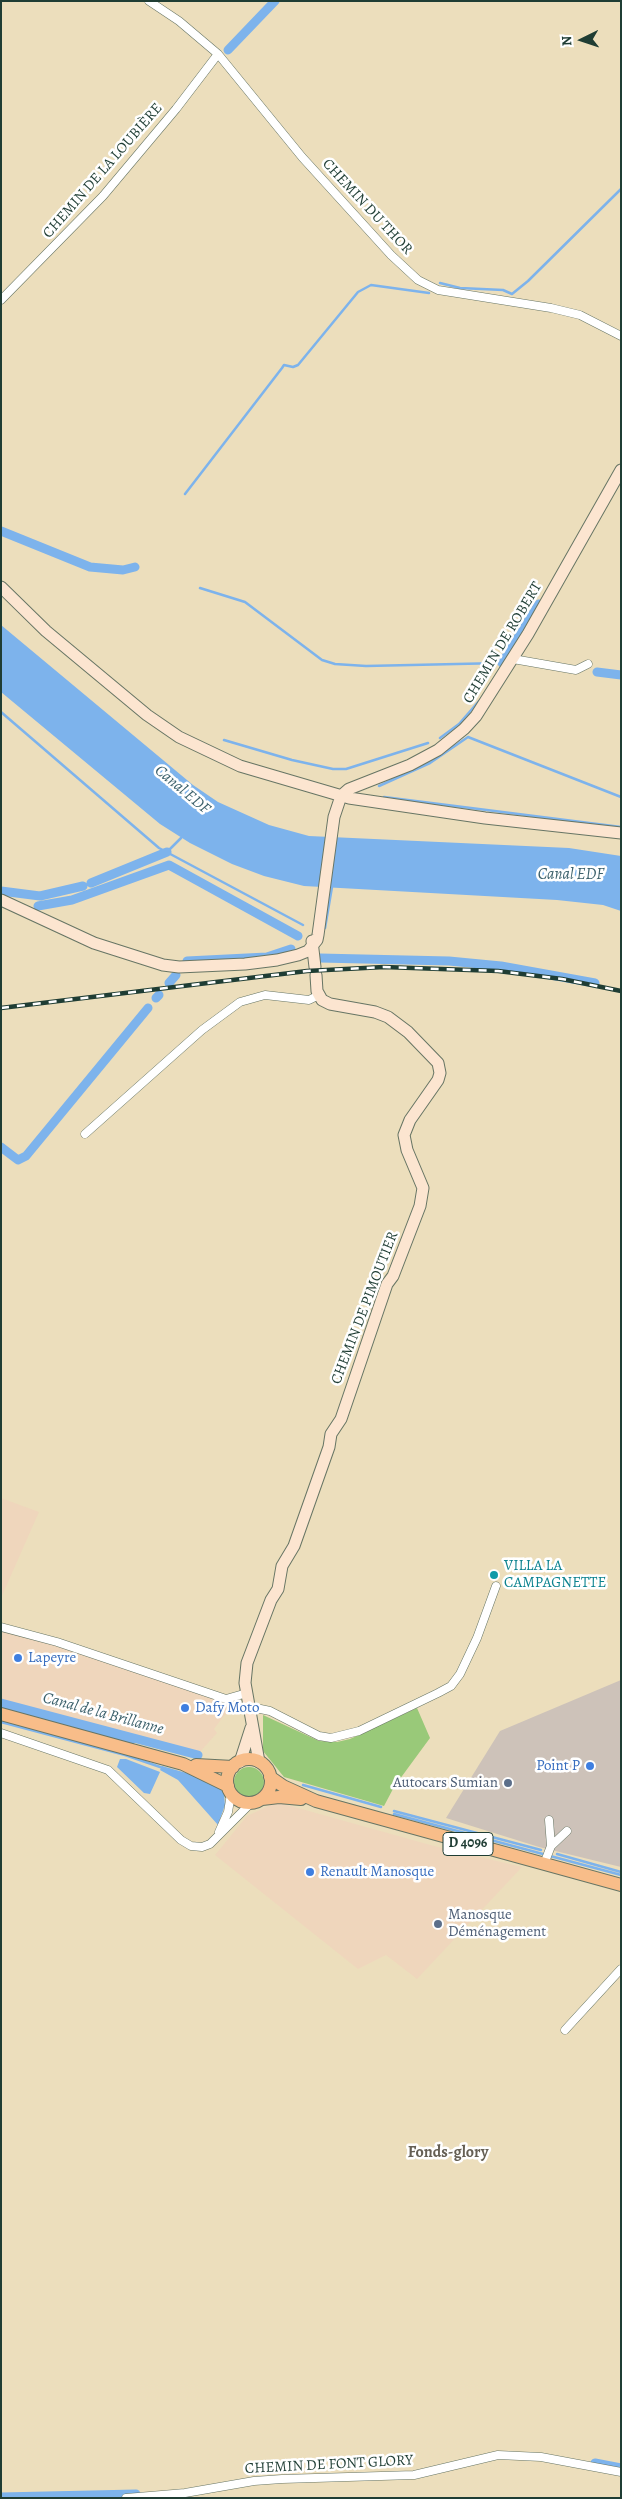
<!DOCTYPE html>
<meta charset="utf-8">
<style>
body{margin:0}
#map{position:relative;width:622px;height:2499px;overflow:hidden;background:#ecdebc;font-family:Alegreya,serif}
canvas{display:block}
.frame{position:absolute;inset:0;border:2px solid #1f3d34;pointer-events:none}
.north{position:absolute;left:557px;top:15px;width:50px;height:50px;-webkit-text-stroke:4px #fff;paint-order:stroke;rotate:266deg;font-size:14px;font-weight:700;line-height:20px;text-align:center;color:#1f3d34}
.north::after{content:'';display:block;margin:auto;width:18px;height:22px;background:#1f3d34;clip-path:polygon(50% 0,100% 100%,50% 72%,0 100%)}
</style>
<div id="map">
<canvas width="622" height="2499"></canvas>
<div class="frame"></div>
<div class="north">N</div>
</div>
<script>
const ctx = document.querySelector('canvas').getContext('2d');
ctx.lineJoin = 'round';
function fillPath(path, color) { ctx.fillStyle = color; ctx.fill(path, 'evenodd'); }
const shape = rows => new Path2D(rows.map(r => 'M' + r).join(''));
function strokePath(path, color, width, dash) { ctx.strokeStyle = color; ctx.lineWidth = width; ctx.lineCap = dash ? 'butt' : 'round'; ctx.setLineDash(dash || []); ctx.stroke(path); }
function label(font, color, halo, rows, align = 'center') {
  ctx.font = font + ' Alegreya,serif'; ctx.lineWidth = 5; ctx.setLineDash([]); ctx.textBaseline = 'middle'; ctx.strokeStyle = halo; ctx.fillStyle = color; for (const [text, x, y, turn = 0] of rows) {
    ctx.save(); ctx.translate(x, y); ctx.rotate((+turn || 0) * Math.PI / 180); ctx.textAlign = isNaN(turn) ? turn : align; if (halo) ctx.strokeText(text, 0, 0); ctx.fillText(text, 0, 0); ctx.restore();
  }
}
fillPath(shape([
 [1,1498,39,1512,1,1598],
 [1,1630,74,1650,166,1683,236,1704,223,1717,214,1729,217,1733,199,1753,1,1700],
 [280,1803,434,1846,522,1867,417,1979,386,1955,358,1969,215,1855,247,1816,273,1804]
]), '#efd6bc');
fillPath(shape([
 [621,1680,621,1867,539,1847,446,1818,500,1731]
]), '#cdc2b9');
fillPath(shape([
 [417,1708,430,1738,394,1787,384,1806,284,1777,263,1751,263,1715,319,1741,337,1742,350,1739],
 '234 1782a15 15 0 1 1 30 0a15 15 0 1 1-30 0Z'
]), '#99c979');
fillPath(shape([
 [1,625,193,785,218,802,269,825,309,836,569,848,621,856,621,911,603,905,557,900,304,886,264,876,232,864,190,843,160,824,1,692],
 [120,1759,126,1759,160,1772,150,1794,144,1793,117,1767],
 [162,1766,197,1776,220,1788,224,1794,225,1805,218,1825,178,1780,160,1770]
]), '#7db3ec');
strokePath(shape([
 [440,283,460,288,503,290,512,294,528,281,621,189],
 [185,494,282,368,284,365,293,367,298,365,358,292,371,285,429,293],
 [200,588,245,602,322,660,335,664,366,666,502,663],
 [1,712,159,848,303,925],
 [440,738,459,724,479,701],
 [224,740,292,760,333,769,346,769,428,743],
 [379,786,430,763,468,737,621,797],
 [384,797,621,827],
 [167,852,181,838],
 [325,928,332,887],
 [1,1706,133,1743,136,1738],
 [1,1722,125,1755,163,1768],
 [303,1785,381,1807],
 [394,1811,541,1850],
 [394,1814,621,1875],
 [557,1854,621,1872]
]), '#7db3ec', 2.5);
strokePath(shape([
 [228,50,275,1],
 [1,531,90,567,123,570,135,567],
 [502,663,539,604],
 [597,672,621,675],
 [91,883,167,852],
 [1,891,40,896,83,886],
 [38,906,72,900,169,865,298,936],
 [320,958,449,961,501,966,595,983],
 [187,961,267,957,291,949],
 [169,983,176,975],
 [156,998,159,995],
 [1,1147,18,1160,26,1156,148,1008],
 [1,1703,198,1755],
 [595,2463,621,2468],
 [1,2497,136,2494]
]), '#7db3ec', 9);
const street = shape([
 [149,1,179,21,218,54,302,157,391,255,418,280,438,290,551,308,580,315,621,336],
 [1,300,103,196,176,109,218,54],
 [513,659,576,670,588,664],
 [85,1134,202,1030,240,1002,265,995,309,1000,319,995],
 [1,1627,57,1642,226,1699,247,1693],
 [251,1707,270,1711,319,1736,331,1738,359,1731,438,1693,451,1686,460,1674,477,1638,496,1586],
 [1,1733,108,1770,181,1840,191,1846,202,1847,210,1844,251,1803],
 [219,1832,228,1812,231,1794],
 [551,1846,567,1831],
 [544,1864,551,1846,549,1820],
 [565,2030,621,1969],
 [126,2498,185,2493,254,2481,282,2479,414,2475,498,2455,541,2457,621,2472]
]);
const secondary = shape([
 [1,587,46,631,147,715,179,737,240,766,349,798,485,818,621,833],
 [1,900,94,943,163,965,179,967,245,964,277,960,298,955,308,951,317,940,318,935,334,817,341,796,349,789,410,765,438,750,464,729,476,716,528,634,621,470],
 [312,941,315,967],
 [240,1762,251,1728],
 [259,1762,245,1683,247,1663,271,1600,278,1589,282,1566,294,1546,329,1447,331,1434,341,1419,387,1284,393,1276,420,1206,423,1188,407,1150,404,1135,410,1120,438,1080,440,1073,438,1063,408,1032,388,1017,375,1012,330,1004,322,1000,317,991,316,975]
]);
const primary = shape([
 [1,1714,183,1764,228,1786],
 '227 1781a22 22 0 1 1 44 0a22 22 0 1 1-44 0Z',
 [196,1765,233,1767],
 [270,1777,283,1786,316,1801,621,1885],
 [262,1799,279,1797,301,1799]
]);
strokePath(street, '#677564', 9);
strokePath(secondary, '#677564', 13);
strokePath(primary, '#677564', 14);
strokePath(street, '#fff', 8);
strokePath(secondary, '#fce5d0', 11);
strokePath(primary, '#f8bd89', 12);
const rail = shape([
 [1,1008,307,971,384,967,498,971,562,979,621,991]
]);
strokePath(rail, '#1f3d34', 4.5);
strokePath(rail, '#fff', 2.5, [8]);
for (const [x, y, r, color] of [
 [494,1575,5,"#0f9aa8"],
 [18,1658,5,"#3f7fe0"],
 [185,1708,5,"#3f7fe0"],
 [590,1766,5,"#3f7fe0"],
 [508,1783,5,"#5c6f8a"],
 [310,1872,5,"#3f7fe0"],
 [438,1924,5,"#5c6f8a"]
]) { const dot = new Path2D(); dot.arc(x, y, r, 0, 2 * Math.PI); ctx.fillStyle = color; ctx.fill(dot); strokePath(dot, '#fff', 2); }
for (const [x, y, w] of [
 [468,1844,50]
]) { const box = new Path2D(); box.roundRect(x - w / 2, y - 11.5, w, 23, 4); ctx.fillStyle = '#fff'; ctx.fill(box); strokePath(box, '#1f3d34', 1); }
label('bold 14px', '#1f3d34', null, [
 ["D 4096",468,1844]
]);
label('15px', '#1f3d34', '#fff', [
 ["CHEMIN DE LA LOUBIÈRE",103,171,-49],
 ["CHEMIN DU THOR",367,207,47],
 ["CHEMIN DE ROBERT",503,643,-59],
 ["CHEMIN DE PIMOUTIER",365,1308,-69],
 ["CHEMIN DE FONT GLORY",329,2465,-3]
]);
label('15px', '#0d838f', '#fff', [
 ["VILLA LA",504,1566],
 ["CAMPAGNETTE",504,1583]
], 'left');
label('15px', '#366cbe', '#fff', [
 ["Lapeyre",28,1658],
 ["Dafy Moto",195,1708],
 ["Point P",580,1766,"right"],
 ["Renault Manosque",320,1872]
], 'left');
label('15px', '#4e5e75', '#fff', [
 ["Autocars Sumian",498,1783],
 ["Manosque",448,1915,"left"],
 ["Déménagement",448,1932,"left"]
], 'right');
label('italic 16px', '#3b606b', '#fff', [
 ["Canal EDF",182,790,40],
 ["Canal EDF",571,875],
 ["Canal de la Brillanne",103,1714,15]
]);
label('bold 16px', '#655f54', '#fff', [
 ["Fonds-glory",448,2153]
]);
</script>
